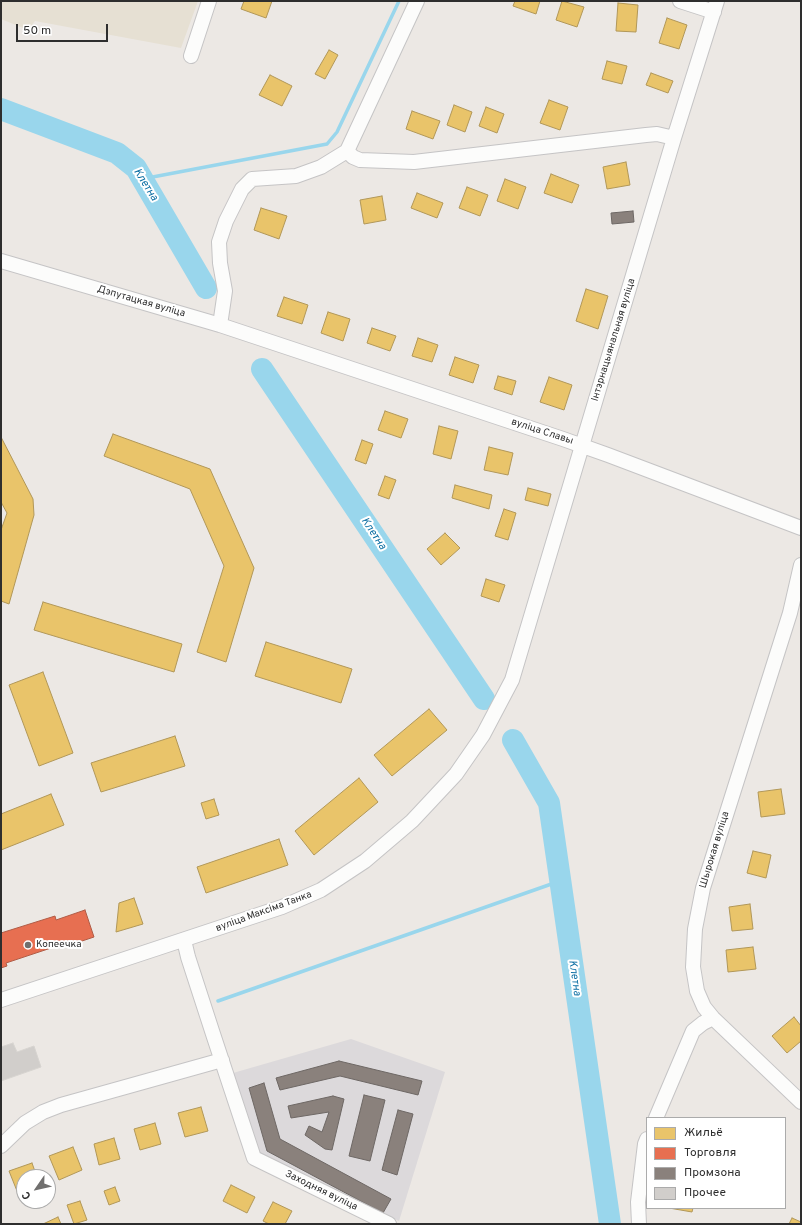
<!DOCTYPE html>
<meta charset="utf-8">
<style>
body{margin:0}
#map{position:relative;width:802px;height:1225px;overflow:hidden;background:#ece8e4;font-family:Overpass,sans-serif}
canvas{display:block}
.frame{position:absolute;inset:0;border:2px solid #2e2e2e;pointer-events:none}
.legend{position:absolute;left:646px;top:1117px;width:140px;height:92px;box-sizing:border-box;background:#fff;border:1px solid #ababab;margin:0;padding:5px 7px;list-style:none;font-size:12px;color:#2e2e2e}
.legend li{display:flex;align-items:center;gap:8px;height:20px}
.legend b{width:20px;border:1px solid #ababab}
.north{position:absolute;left:16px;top:1169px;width:40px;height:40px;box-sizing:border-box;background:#fff;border:1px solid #ababab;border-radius:50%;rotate:236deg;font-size:11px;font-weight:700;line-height:16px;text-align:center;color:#2e2e2e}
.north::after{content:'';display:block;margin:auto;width:14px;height:18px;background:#706f6e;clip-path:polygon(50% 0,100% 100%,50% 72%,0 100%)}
.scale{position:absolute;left:16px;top:24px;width:92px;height:18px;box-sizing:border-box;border:2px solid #2e2e2e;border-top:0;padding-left:5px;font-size:12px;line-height:14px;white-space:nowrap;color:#2e2e2e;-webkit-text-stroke:3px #fff;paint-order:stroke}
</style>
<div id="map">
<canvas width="802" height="1225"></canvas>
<div class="frame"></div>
<ul class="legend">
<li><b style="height:11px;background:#e9c46a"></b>Жильё</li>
<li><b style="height:11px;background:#e76f51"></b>Торговля</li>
<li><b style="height:11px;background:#8a817c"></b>Промзона</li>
<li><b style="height:11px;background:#d1cecb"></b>Прочее</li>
</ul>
<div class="north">С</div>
<div class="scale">50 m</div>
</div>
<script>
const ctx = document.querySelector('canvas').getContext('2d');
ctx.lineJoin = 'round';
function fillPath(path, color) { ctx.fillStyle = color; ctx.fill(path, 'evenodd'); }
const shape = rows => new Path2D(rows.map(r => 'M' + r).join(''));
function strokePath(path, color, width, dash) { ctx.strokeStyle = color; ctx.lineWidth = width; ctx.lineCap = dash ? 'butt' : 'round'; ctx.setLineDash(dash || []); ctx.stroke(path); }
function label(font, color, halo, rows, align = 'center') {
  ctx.font = font + ' Overpass,sans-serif'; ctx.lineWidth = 4; ctx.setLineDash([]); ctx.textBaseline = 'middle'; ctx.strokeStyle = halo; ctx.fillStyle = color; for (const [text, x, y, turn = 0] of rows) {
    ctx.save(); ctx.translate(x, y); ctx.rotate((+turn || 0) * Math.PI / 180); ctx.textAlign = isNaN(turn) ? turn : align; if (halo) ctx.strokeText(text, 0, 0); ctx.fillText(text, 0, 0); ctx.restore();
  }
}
fillPath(shape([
 [351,1039,445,1072,399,1221,259,1154,233,1073]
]), '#dcd9db');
fillPath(shape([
 [1,1,198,1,181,48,35,21,28,30,1,19]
]), '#e6e0d3');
const homes = shape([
 [244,1,272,1,266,18,241,9,244,1],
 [515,1,540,1,536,14,513,6,515,1],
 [562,1,584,7,577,27,556,20,562,1],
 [618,3,638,5,636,32,616,31,618,3],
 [667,18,687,25,679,49,659,43,667,18],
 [329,50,338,55,325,79,315,74,329,50],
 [607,61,627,66,622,84,602,79,607,61],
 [651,73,673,81,668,93,646,85,651,73],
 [270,75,292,86,282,106,259,95,270,75],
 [549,100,568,107,560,130,540,123,549,100],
 [454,105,472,112,465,132,447,125,454,105],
 [486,107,504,114,497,133,479,126,486,107],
 [412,111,440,121,433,139,406,129,412,111],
 [626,162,630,185,607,189,603,167,626,162],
 [551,174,579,185,572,203,544,193,551,174],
 [505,179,526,187,518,209,497,201,505,179],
 [467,187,488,195,480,216,459,208,467,187],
 [417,193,443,203,437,218,411,208,417,193],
 [382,196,386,220,364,224,360,200,382,196],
 [261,208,287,216,279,239,254,230,261,208],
 [586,289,608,296,598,329,576,321,586,289],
 [284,297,308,305,302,324,277,316,284,297],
 [328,312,350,319,343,341,321,333,328,312],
 [372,328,396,336,390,351,367,343,372,328],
 [418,338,438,345,432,362,412,356,418,338],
 [455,357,479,365,473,383,449,375,455,357],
 [498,376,516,381,512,395,494,389,498,376],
 [549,377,572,385,564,410,540,402,549,377],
 [385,411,408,419,401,438,378,430,385,411],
 [439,426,458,431,451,459,433,454,439,426],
 [113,434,210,469,254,568,226,662,197,652,224,566,190,489,104,456,113,434],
 [1,437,33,499,34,515,9,604,1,601,1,530,7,513,1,502,1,437],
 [362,440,373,444,366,464,355,460,362,440],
 [489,447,513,453,508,475,484,470,489,447],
 [385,476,396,480,389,499,378,495,385,476],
 [455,485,492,495,489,509,452,498,455,485],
 [528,488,551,494,548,506,525,500,528,488],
 [504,509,516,513,508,540,495,536,504,509],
 [445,533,460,548,441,565,427,549,445,533],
 [486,579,505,585,499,602,481,596,486,579],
 [43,602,182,644,174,672,34,630,43,602],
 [266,642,352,669,341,703,255,676,266,642],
 [43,672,73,753,39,766,9,685,43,672],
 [429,709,447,730,392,776,374,755,429,709],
 [175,736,185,766,101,792,91,763,175,736],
 [359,778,378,802,314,855,295,831,359,778],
 [781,789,785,814,761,817,758,792,781,789],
 [51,794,64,825,1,850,1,814,51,794],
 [214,799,219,815,206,819,201,803,214,799],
 [279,839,288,865,206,893,197,867,279,839],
 [753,851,771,855,766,878,747,873,753,851],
 [134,898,143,924,116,932,119,903,134,898],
 [750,904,753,929,732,931,729,907,750,904],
 [753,947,756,969,728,972,726,950,753,947],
 [794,1017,801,1026,801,1041,787,1053,772,1036,794,1017],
 [201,1107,208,1131,185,1137,178,1113,201,1107],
 [155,1123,161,1144,140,1150,134,1129,155,1123],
 [114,1138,120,1159,99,1165,94,1144,114,1138],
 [73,1147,82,1170,59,1180,49,1156,73,1147],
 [32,1163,37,1177,24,1177,24,1194,19,1196,9,1171,32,1163],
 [231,1185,255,1197,247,1213,223,1201,231,1185],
 [115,1187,120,1201,109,1205,104,1191,115,1187],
 [80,1201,87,1220,74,1224,67,1205,80,1201],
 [273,1202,292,1211,285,1224,269,1224,263,1221,273,1202],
 [669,1208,693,1208,692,1212,669,1208],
 [58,1217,61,1224,43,1224,58,1217],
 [792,1218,801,1222,801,1224,789,1224,792,1218]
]);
fillPath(homes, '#e9c46a');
strokePath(homes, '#b19758', 1);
const shops = shape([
 [85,910,94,937,64,947,63,944,6,963,7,966,1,968,1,933,55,916,56,920,85,910]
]);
fillPath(shops, '#e76f51');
strokePath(shops, '#b05c46', 1);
const industry = shape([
 [633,211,634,222,612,224,611,213,633,211],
 [339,1061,422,1081,418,1095,340,1076,280,1090,276,1078,339,1061],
 [264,1083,280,1139,391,1199,383,1213,267,1151,249,1088,264,1083],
 [364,1095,385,1100,370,1161,349,1156,364,1095],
 [333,1096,344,1099,332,1150,325,1149,305,1135,309,1126,322,1132,329,1112,291,1118,288,1106,333,1096],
 [398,1110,413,1114,397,1175,382,1170,398,1110]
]);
fillPath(industry, '#8a817c');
strokePath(industry, '#6e6865', 1);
strokePath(shape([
 [142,179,327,144,337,132,399,1],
 [218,1001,560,881]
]), '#99d6ec', 3.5);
strokePath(shape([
 [1,109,117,153,136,168,206,288],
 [262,369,484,699],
 [513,740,549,803,610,1224]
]), '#99d6ec', 22);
const building = shape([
 [13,1043,17,1052,34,1046,41,1067,1,1081,1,1047,13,1043]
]);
fillPath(building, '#d1cecb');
strokePath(building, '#d7d4d0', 1);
const street = shape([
 [680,1,714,12],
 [191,56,209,1],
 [347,151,353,157,360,160,414,162,646,135,657,134,674,138],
 [1,261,220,325,563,439,608,455,801,528],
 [220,325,225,291,220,263,219,242,226,221,242,189,252,179,296,176,321,167,347,151,417,1],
 [801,565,790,613,703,888,695,929,693,967,697,991,704,1007,713,1018,801,1102],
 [184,940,188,957,213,1034,254,1158,389,1224],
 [1,1000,282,907,321,890,365,861,412,821,456,774,483,735,512,680,674,138,717,1],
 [656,1118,693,1031,703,1023,713,1018],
 [1,1146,25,1123,43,1112,61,1105,222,1060],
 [639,1224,638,1202,645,1144,647,1139]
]);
strokePath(street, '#c5c4c5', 16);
strokePath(street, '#fcfcfb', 14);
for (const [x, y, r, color] of [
 [28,945,4,"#706f6e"]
]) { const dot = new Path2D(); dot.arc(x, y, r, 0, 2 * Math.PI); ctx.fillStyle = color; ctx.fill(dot); strokePath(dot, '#fff', 1.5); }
label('10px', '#2e2e2e', '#fff', [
 ["Дэпутацкая вуліца",141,302,16],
 ["Інтэрнацыянальная вуліца",614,340,-73],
 ["вуліца Славы",542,432,18],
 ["Шырокая вуліца",715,850,-73],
 ["вуліца Максіма Танка",264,912,-20],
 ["Заходняя вуліца",321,1191,26]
]);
label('10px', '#2e2e2e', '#fff', [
 ["Копеечка",36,945]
], 'left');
label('italic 11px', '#0d6fa3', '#fff', [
 ["Клетна",145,185,58],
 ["Клетна",373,534,56],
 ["Клетна",574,978,82]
]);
</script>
